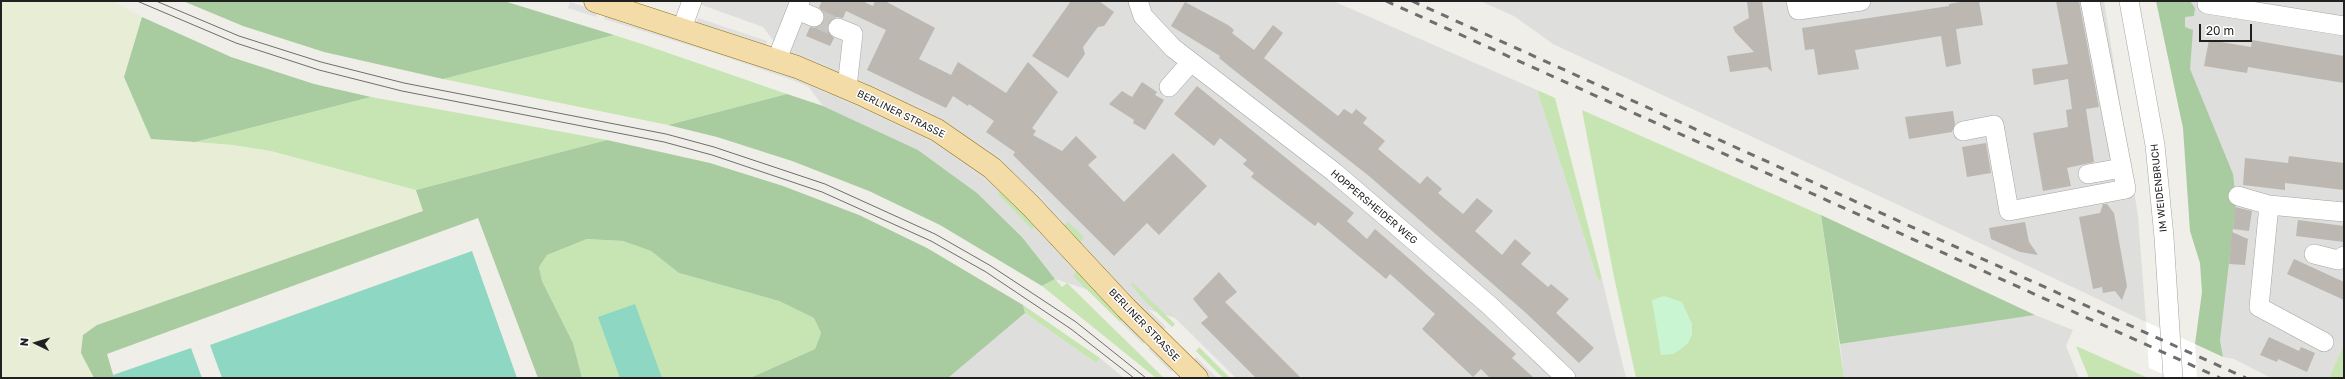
<!DOCTYPE html>
<style>
body{margin:0}
#map{position:relative;width:2345px;height:379px;overflow:hidden;background:#f0eee8;font-family:"Golos Text",sans-serif}
canvas{display:block}
.frame{position:absolute;inset:0;border:2px solid #202020;pointer-events:none}
.north{position:absolute;left:16px;top:323px;width:40px;height:40px;-webkit-text-stroke:3px #fff;paint-order:stroke;rotate:275deg;font-size:11px;font-weight:700;line-height:16px;text-align:center;color:#202020}
.north::after{content:'';display:block;margin:auto;width:14px;height:18px;background:#202020;clip-path:polygon(50% 0,100% 100%,50% 72%,0 100%)}
.scale{position:absolute;left:2199px;top:24px;width:53px;height:18px;box-sizing:border-box;border:2px solid #202020;border-top:0;padding-left:5px;font-size:12px;line-height:14px;white-space:nowrap;color:#202020;-webkit-text-stroke:3px #fff;paint-order:stroke}
</style>
<div id="map">
<canvas width="2345" height="379"></canvas>
<div class="frame"></div>
<div class="north">N</div>
<div class="scale">20 m</div>
</div>
<script>
const ctx = document.querySelector('canvas').getContext('2d');
ctx.lineJoin = 'round';
function fillPath(path, color) { ctx.fillStyle = color; ctx.fill(path, 'evenodd'); }
const shape = rows => new Path2D(rows.map(r => 'M' + r).join(''));
function strokePath(path, color, width, dash) { ctx.strokeStyle = color; ctx.lineWidth = width; ctx.lineCap = dash ? 'butt' : 'round'; ctx.setLineDash(dash || []); ctx.stroke(path); }
function label(font, color, halo, rows, align = 'center') {
  ctx.font = font + ' "Golos Text",sans-serif'; ctx.lineWidth = 3; ctx.setLineDash([]); ctx.textBaseline = 'middle'; ctx.strokeStyle = halo; ctx.fillStyle = color; for (const [text, x, y, turn = 0] of rows) {
    ctx.save(); ctx.translate(x, y); ctx.rotate((+turn || 0) * Math.PI / 180); ctx.textAlign = isNaN(turn) ? turn : align; if (halo) ctx.strokeText(text, 0, 0); ctx.fillText(text, 0, 0); ctx.restore();
  }
}
fillPath(shape([
 [691,1,1333,1,1537,90,1598,280,1602,279,1626,378,1236,378,1175,318,1055,279,1022,237,977,193,918,150,823,106,763,27],
 [1480,1,2104,1,2138,216,2146,322,1965,236,1553,44,1514,16],
 [2163,1,2344,1,2344,344,2329,378,2271,378,2234,359,2223,357],
 [1025,313,1096,363,1100,358,1124,378,948,378],
 [2035,315,2073,330,2066,346,2079,378,1844,378,1840,344]
]), '#dededd');
fillPath(shape([
 [1,1,113,1,142,17,124,77,151,139,233,145,271,151,416,190,424,211,97,325,92,372,94,378,1,378]
]), '#e8edd5');
fillPath(shape([
 [614,35,648,46,787,94,668,125,443,79],
 [1537,90,1555,98,1602,279,1598,280],
 [371,97,607,140,416,190,271,151,233,145,195,142],
 [1582,110,1821,215,1844,378,1636,378,1614,277],
 [1001,190,1035,225,1032,229,998,194],
 [1068,222,1084,237,1081,242,1064,225],
 [587,239,623,241,651,251,679,273,779,301,814,318,821,333,815,349,750,378,582,378,573,343,542,281,539,267,547,255],
 [1077,271,1124,318,1120,322,1073,276],
 [1055,279,1062,287,1067,283,1164,378,1156,378,1042,286],
 [1133,283,1175,324,1172,327,1142,298,1131,284],
 [1023,305,1100,358,1096,363,1025,313],
 [2344,344,2344,378,2329,378],
 [2076,346,2148,378,2089,378],
 [1199,347,1230,378,1223,378,1196,351]
]), '#c6e5b3');
fillPath(shape([
 [183,1,504,1,614,35,443,79,324,52,243,26],
 [2156,1,2190,1,2195,8,2194,16,2185,17,2185,27,2193,30,2190,69,2233,174,2236,202,2220,340,2223,357,2195,344,2202,292,2200,263,2190,231,2183,128],
 [142,17,231,57,314,84,371,97,195,142,151,139,124,77],
 [787,94,823,106,918,150,977,193,1022,237,1055,279,1042,286,940,225,869,191,792,161,717,137,668,125],
 [607,140,710,163,783,186,859,215,927,248,1023,305,1025,313,948,378,750,378,815,349,821,333,814,318,779,301,679,273,651,251,623,241,587,239,547,255,539,267,542,281,573,343,582,378,538,378,478,218,107,354,114,378,94,378,81,353,83,335,97,325,423,211,416,190],
 [1821,215,2035,315,1840,344]
]), '#a8cba0');
fillPath(shape([
 [1664,296,1682,302,1692,324,1692,335,1688,343,1681,349,1673,354,1661,355,1652,300]
]), '#caf5d2');
fillPath(shape([
 [472,251,517,378,222,378,210,345],
 [635,304,662,378,620,378,598,317],
 [191,348,202,378,114,378,113,375]
]), '#8dd7c3');
fillPath(shape([
 [570,2,598,11,596,17,568,8],
 [605,13,831,90,828,95,792,80,720,55,604,19],
 [698,18,767,41,766,46,696,23],
 [802,54,829,65,827,69,800,58],
 [872,84,902,97,900,102,870,89],
 [840,94,885,114,882,119,837,99],
 [910,100,935,113,933,117,908,105],
 [892,117,917,129,915,134,889,122],
 [926,134,950,148,947,152,923,139],
 [980,140,1005,161,1001,165,977,144],
 [956,152,989,178,986,182,952,156],
 [1026,181,1068,222,1064,225,1022,185],
 [1138,299,1166,327,1163,331,1134,302],
 [1124,318,1146,340,1143,344,1120,322],
 [1152,346,1175,368,1171,372,1148,349],
 [1196,357,1217,378,1210,378,1193,361]
]), '#e0e0e0');
fillPath(shape([
 [2146,322,2195,344,2197,378,2172,378,2149,368]
]), '#fff');
fillPath(shape([
 [822,1,862,1,873,6,875,1,885,1,935,28,919,59,951,75,958,62,1006,93,1028,62,1058,92,1032,128,1036,131,1033,135,1062,151,1076,136,1097,157,1088,165,1124,202,1173,153,1207,186,1159,235,1147,223,1114,256,1013,155,1015,152,986,132,994,121,969,104,968,106,953,96,946,108,867,70,886,30,846,11,843,18,836,17,828,24,827,30,834,38,830,46,806,36,810,27,816,28,824,22,825,15,819,7],
 [1071,1,1099,1,1114,12,1104,26,1098,27,1083,47,1085,54,1068,78,1032,56],
 [1747,1,1762,1,1772,72,1767,67,1730,72,1727,56,1754,52,1735,32,1733,27,1749,18],
 [1966,1,1979,1,1983,25,1956,29,1961,64,1946,67,1941,36,1855,50,1859,69,1818,75,1814,49,1805,50,1802,28,1949,6,1949,4],
 [2056,1,2079,1,2099,107,2086,109,2094,162,2067,168,2071,186,2043,191,2033,133,2068,127,2066,110,2072,109,2068,79,2034,85,2032,69,2068,64],
 [1185,2,1228,25,1234,30,1232,33,1254,50,1273,25,1283,33,1264,58,1338,116,1344,109,1352,114,1356,109,1367,118,1363,123,1385,141,1378,149,1420,184,1427,176,1442,189,1438,193,1463,214,1477,198,1493,211,1475,231,1502,255,1515,239,1531,253,1521,264,1548,287,1551,284,1569,299,1556,313,1594,348,1579,363,1526,313,1369,176,1230,67,1219,58,1220,56,1171,26],
 [2209,40,2251,47,2252,40,2344,56,2344,83,2248,67,2247,73,2204,66],
 [1142,82,1157,92,1155,95,1164,100,1145,130,1133,123,1134,120,1109,104,1122,91,1132,97],
 [1197,86,1354,213,1347,221,1367,239,1375,229,1414,263,1516,354,1512,358,1534,378,1490,378,1481,369,1473,377,1422,329,1435,314,1390,274,1386,279,1318,222,1315,226,1251,177,1254,173,1243,164,1247,160,1220,138,1214,146,1174,114],
 [1953,111,1955,124,1952,132,1909,139,1905,117],
 [1986,143,1991,173,1967,177,1962,147],
 [2289,156,2344,163,2344,190,2285,183,2285,190,2243,185,2245,158,2288,163],
 [2103,204,2107,204,2114,213,2127,286,2122,300,2115,291,2103,293,2102,287,2093,289,2079,217,2100,213],
 [2235,207,2252,211,2249,231,2233,229],
 [2298,220,2344,226,2344,242,2296,236],
 [2025,222,2029,242,2038,255,2020,252,1991,239,1989,228],
 [2232,232,2248,239,2245,265,2229,264],
 [2294,259,2344,282,2344,300,2287,274],
 [1219,272,1237,292,1225,302,1301,378,1256,378,1201,323,1208,317,1193,299],
 [2269,337,2299,351,2301,347,2315,353,2307,372,2278,359,2277,362,2260,355]
]), '#bdb7b1');
strokePath(shape([
 [814,17,838,28]
]), '#c6c5c0', 19, [19, 10]);
const minor = shape([
 [1138,1,1143,16,1173,48,1334,172,1489,305,1566,378],
 [1796,1,1798,10,1861,1],
 [2129,1,2155,145,2164,237,2173,378],
 [2207,4,2344,26],
 [797,10,814,17],
 [682,28,692,1],
 [838,28,853,34,847,87],
 [777,59,800,1],
 [1169,87,1191,62],
 [1963,131,1994,125,2009,211,2126,189,2090,1],
 [2088,174,2122,168],
 [2238,196,2269,205,2344,212],
 [2269,205,2259,307,2324,342],
 [2314,254,2338,260,2344,256]
]);
const major = shape([
 [595,1,797,67,865,96,937,130,992,168,1031,206,1126,308,1197,378]
]);
strokePath(minor, '#a4a4a4', 20);
strokePath(major, '#8f730e', 23);
strokePath(minor, '#fff', 19);
strokePath(major, '#f4dca9', 22);
strokePath(shape([
 [137,1,236,43,319,70,402,91,664,142,712,155,822,192,931,241,986,272,1071,329,1134,378],
 [156,1,239,36,321,62,404,83,666,134,714,147,825,184,935,234,991,266,1076,322,1146,378]
]), '#6e6e6e', 1);
strokePath(shape([
 [1386,1,2220,378],
 [1412,1,2246,378]
]), '#6e6e6e', 3, [8, 8]);
label('10px', '#202020', '#fff', [
 ["BERLINER STRASSE",901,114,26],
 ["IM WEIDENBRUCH",2159,188,-96],
 ["HOPPERSHEIDER WEG",1374,207,40],
 ["BERLINER STRASSE",1144,325,46]
]);
</script>
